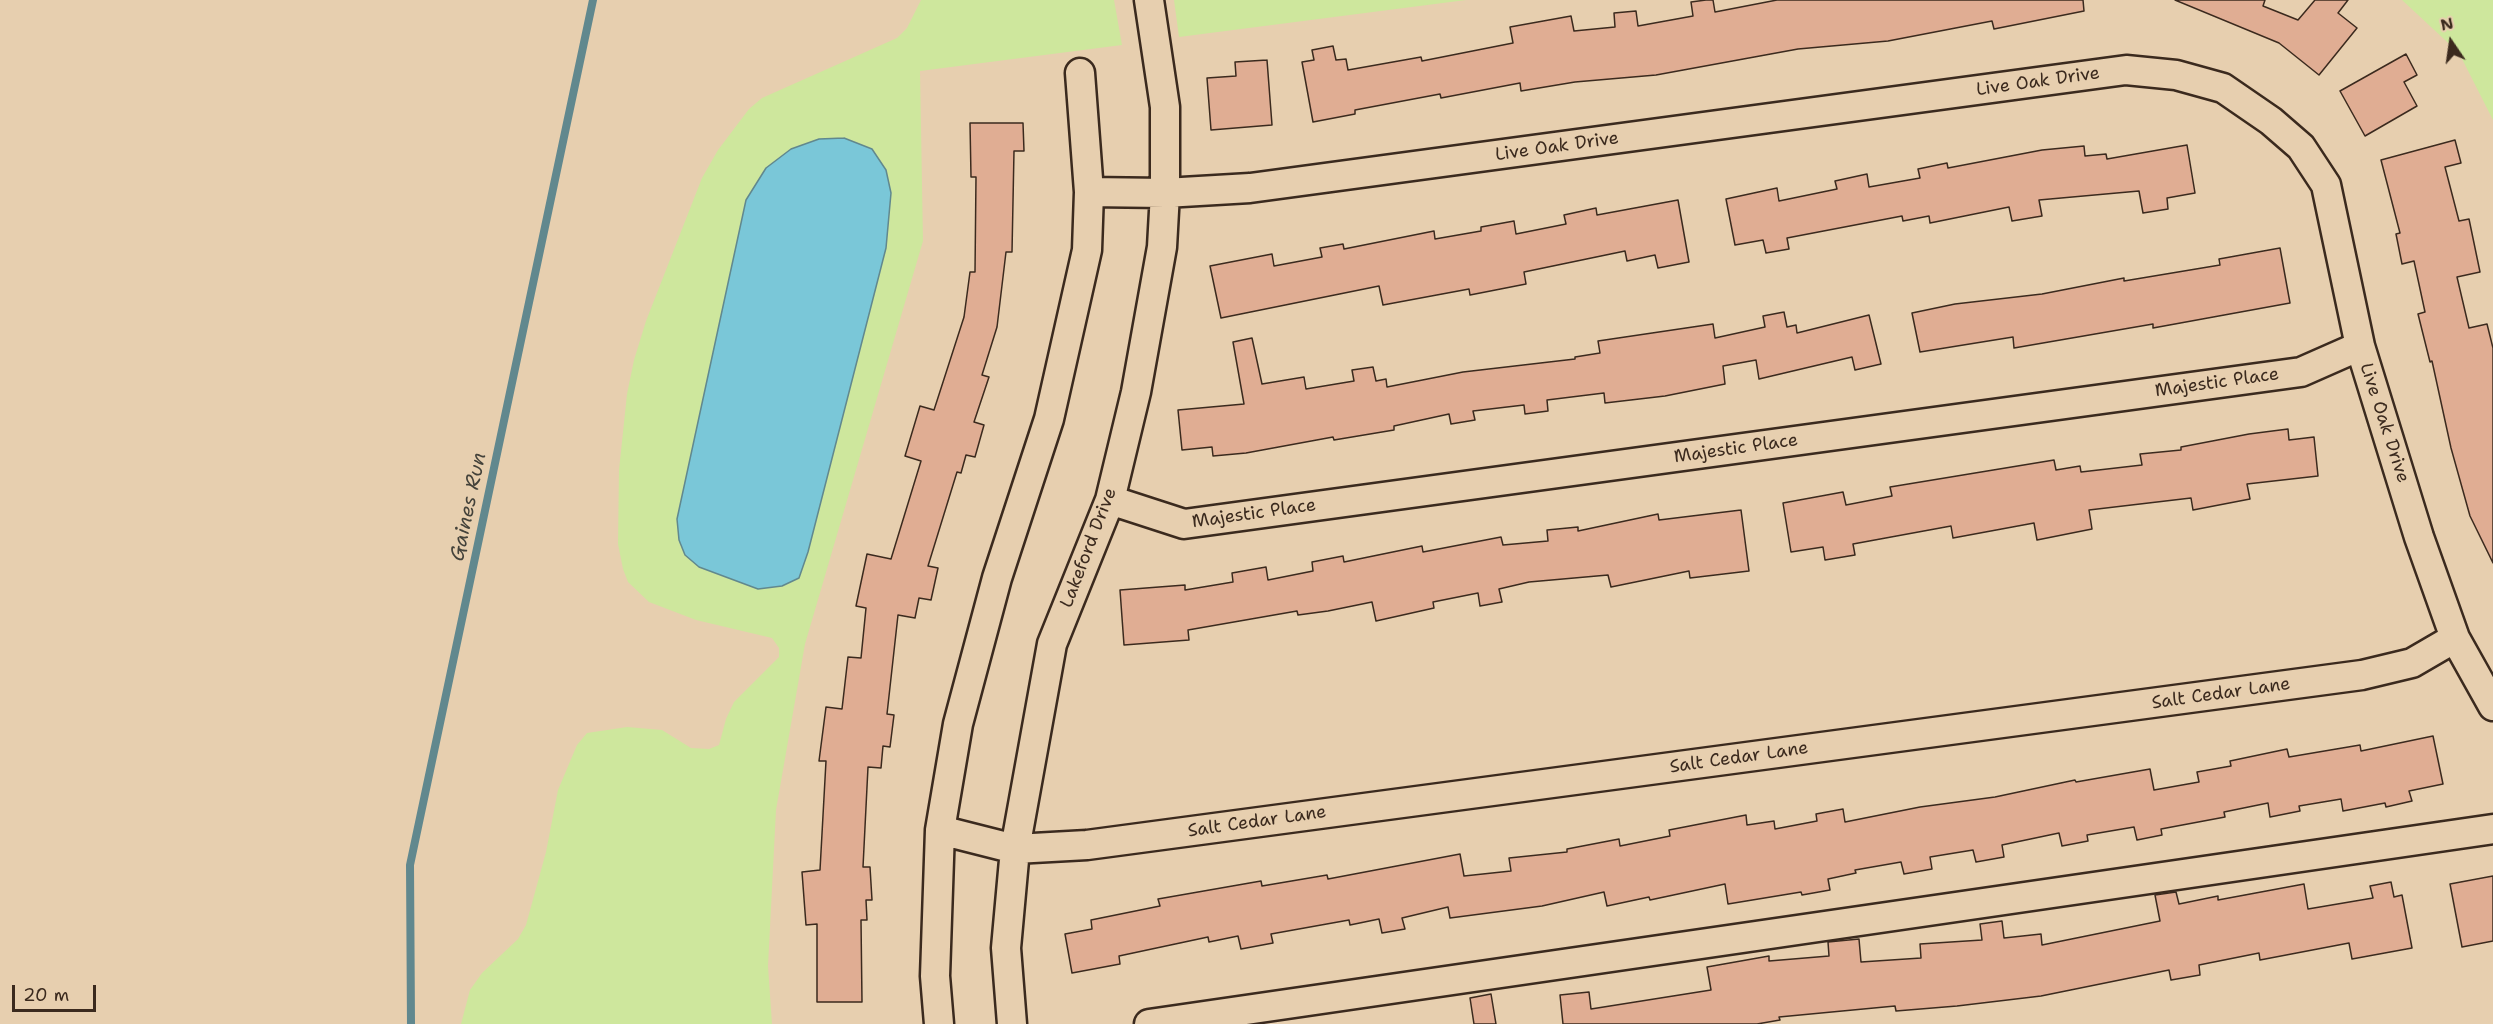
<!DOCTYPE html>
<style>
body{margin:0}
#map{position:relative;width:2493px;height:1024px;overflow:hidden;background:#e7cfaf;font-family:"Shantell Sans",sans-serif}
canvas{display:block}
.north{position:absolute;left:2421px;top:12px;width:60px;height:60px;-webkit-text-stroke:4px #e7cfaf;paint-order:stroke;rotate:347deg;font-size:16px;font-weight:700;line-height:24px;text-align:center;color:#3b2a1e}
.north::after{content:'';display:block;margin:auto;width:21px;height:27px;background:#3b2a1e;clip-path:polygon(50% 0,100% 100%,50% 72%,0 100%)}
.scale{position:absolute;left:12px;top:985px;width:84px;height:27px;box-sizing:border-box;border:3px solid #3b2a1e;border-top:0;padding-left:8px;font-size:18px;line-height:21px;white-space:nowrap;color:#3b2a1e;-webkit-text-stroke:4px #e7cfaf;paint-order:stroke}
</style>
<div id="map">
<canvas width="2493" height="1024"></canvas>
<div class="north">N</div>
<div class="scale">20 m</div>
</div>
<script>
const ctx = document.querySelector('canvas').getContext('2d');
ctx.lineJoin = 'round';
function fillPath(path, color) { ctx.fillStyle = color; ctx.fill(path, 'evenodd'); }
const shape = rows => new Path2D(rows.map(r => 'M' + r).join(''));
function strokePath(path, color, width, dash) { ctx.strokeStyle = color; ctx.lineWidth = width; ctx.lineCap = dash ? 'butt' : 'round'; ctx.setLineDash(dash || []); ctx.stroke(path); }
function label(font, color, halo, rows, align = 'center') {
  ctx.font = font + ' "Shantell Sans",sans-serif'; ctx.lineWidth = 4.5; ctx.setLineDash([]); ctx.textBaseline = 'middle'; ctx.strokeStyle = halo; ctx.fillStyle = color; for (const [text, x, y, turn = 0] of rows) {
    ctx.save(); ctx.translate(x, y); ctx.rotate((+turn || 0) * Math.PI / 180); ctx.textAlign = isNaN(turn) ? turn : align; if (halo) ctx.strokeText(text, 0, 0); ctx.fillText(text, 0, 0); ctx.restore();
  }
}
fillPath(shape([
 [921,0,1114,0,1122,45,920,71,923,241,805,644,776,810,768,966,772,1024,461,1024,470,990,482,973,518,939,526,925,546,852,558,790,577,745,587,733,627,727,662,730,691,748,709,749,719,745,726,719,734,702,779,657,779,648,772,638,696,620,649,602,628,582,623,569,618,544,619,470,627,394,634,360,646,321,702,178,718,150,749,109,762,98,897,38,907,28],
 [1174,0,1466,0,1179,37],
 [2402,0,2493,0,2493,120,2459,53]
]), '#cee79d');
const water = shape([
 [844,138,872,149,886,170,891,193,886,248,808,552,799,578,782,586,758,589,699,567,685,555,679,540,677,519,746,200,766,168,791,149,819,139,844,138]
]);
fillPath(water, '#7ac7d8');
strokePath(water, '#61888e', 1.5);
strokePath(shape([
 [411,1024,410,865,593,0]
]), '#61888e', 8);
const building = shape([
 [1706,0,1713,0,1715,12,1777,0,2083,0,2084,11,1994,29,1992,21,1888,41,1798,49,1656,75,1575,82,1521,91,1520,83,1441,98,1440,94,1355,110,1355,114,1313,122,1302,62,1314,60,1312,50,1333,46,1336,60,1346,59,1348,70,1421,57,1422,61,1513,43,1510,27,1571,16,1574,31,1615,27,1614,13,1636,11,1638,26,1693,16,1691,2,1706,0],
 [2175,0,2265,0,2263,6,2298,20,2315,0,2348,0,2338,13,2357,28,2319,75,2279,43,2175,0],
 [2406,54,2417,75,2404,82,2417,106,2365,136,2340,91,2406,54],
 [1267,60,1272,125,1211,130,1207,78,1236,76,1235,62,1267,60],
 [970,123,1023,123,1024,151,1014,151,1012,252,1006,252,997,327,982,375,989,377,974,422,984,425,975,457,966,455,961,473,957,472,928,566,938,568,931,600,919,598,915,618,898,615,887,714,894,715,890,747,883,746,881,768,868,767,863,867,870,867,872,900,866,900,867,920,861,920,862,1002,817,1002,817,924,806,925,802,872,820,870,826,761,819,761,826,707,842,709,848,657,861,658,866,608,856,606,867,554,891,559,921,461,905,456,920,406,934,410,964,317,970,272,975,272,976,177,971,177,970,123],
 [2455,140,2461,163,2445,167,2459,221,2469,219,2480,272,2457,277,2469,328,2487,324,2493,348,2493,563,2470,516,2451,448,2432,361,2430,362,2418,314,2425,312,2414,261,2402,264,2396,234,2400,233,2381,160,2455,140],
 [2187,145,2195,193,2167,198,2168,209,2143,213,2139,191,2039,200,2042,216,2012,221,2009,207,1930,223,1929,216,1903,221,1902,216,1787,238,1789,249,1766,253,1763,240,1735,245,1726,199,1777,188,1779,201,1837,189,1835,181,1867,174,1869,187,1920,178,1918,169,1947,163,1948,168,2042,150,2084,146,2085,156,2106,154,2107,159,2187,145],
 [1678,200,1689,262,1658,268,1655,255,1627,261,1625,251,1524,272,1526,284,1470,295,1469,289,1383,305,1379,286,1221,318,1210,266,1272,254,1274,266,1322,257,1320,248,1343,244,1344,249,1434,231,1435,239,1481,231,1481,227,1514,221,1516,234,1566,224,1564,215,1596,208,1597,215,1678,200],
 [2280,248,2290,303,2153,328,2153,324,2014,348,2013,337,1920,352,1912,313,1955,304,2042,294,2124,278,2124,281,2220,265,2219,259,2280,248],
 [1784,312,1787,327,1796,325,1797,333,1869,315,1881,364,1855,370,1852,357,1759,379,1756,360,1723,366,1725,384,1665,396,1605,403,1604,393,1547,400,1548,411,1525,414,1524,405,1473,411,1475,420,1451,424,1449,414,1394,426,1394,430,1334,440,1333,437,1246,453,1213,456,1212,447,1182,450,1178,410,1244,404,1233,342,1252,338,1262,384,1304,377,1306,389,1354,381,1352,370,1373,367,1376,381,1386,379,1387,387,1463,372,1575,359,1575,357,1600,353,1598,341,1713,324,1715,338,1765,327,1763,316,1784,312],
 [2288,429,2289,440,2314,437,2318,476,2247,484,2250,499,2193,510,2191,498,2089,510,2092,529,2037,540,2034,523,1953,538,1951,526,1853,544,1855,555,1825,560,1823,547,1791,552,1783,503,1843,492,1846,505,1892,496,1890,487,2054,460,2056,470,2080,466,2081,472,2142,465,2140,454,2181,450,2181,447,2249,434,2288,429],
 [1741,510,1749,571,1690,578,1689,571,1611,587,1608,575,1529,582,1499,589,1502,602,1480,606,1478,593,1433,602,1434,608,1376,621,1372,602,1328,611,1298,615,1297,611,1188,630,1189,640,1124,645,1120,590,1185,585,1185,590,1233,582,1232,573,1266,567,1268,580,1313,571,1312,562,1343,556,1344,562,1422,546,1423,552,1501,537,1503,545,1548,541,1547,530,1578,527,1578,531,1658,514,1659,520,1741,510],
 [2433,736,2443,784,2409,791,2412,801,2386,807,2385,803,2343,811,2341,799,2299,806,2300,811,2270,817,2268,803,2224,812,2225,817,2161,829,2162,835,2137,840,2134,827,2087,835,2088,841,2062,846,2059,833,2002,845,2004,857,1976,862,1973,850,1930,857,1932,869,1904,874,1901,862,1855,870,1856,873,1828,879,1830,890,1802,895,1801,892,1728,904,1725,884,1650,900,1649,897,1607,906,1604,892,1542,906,1450,918,1448,907,1402,918,1405,929,1382,933,1379,919,1350,925,1349,920,1271,934,1273,943,1241,949,1238,936,1209,942,1208,937,1119,956,1120,964,1072,973,1065,934,1092,929,1091,920,1160,906,1158,899,1261,881,1262,886,1327,875,1328,879,1460,854,1464,876,1511,871,1509,858,1567,852,1567,849,1619,839,1620,846,1670,836,1669,830,1746,815,1747,825,1774,821,1775,829,1817,821,1816,814,1843,809,1845,822,1920,807,1995,797,2075,780,2076,782,2150,769,2154,790,2199,782,2197,772,2231,766,2230,761,2287,749,2289,757,2360,745,2361,751,2433,736],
 [2493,876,2493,941,2462,947,2450,884,2493,876],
 [2391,882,2394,897,2402,895,2412,948,2352,959,2349,943,2260,960,2259,953,2199,965,2200,975,2171,980,2169,970,2041,996,1957,1006,1896,1011,1895,1006,1779,1017,1780,1020,1757,1024,1563,1024,1560,995,1589,992,1591,1009,1711,990,1707,967,1769,956,1769,961,1829,956,1828,942,1859,939,1861,962,1921,958,1920,944,1982,940,1980,924,2002,921,2004,938,2041,934,2042,945,2160,921,2155,895,2176,892,2179,904,2218,896,2218,900,2304,884,2308,909,2373,898,2370,886,2391,882],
 [1491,994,1496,1024,1474,1024,1470,998,1491,994]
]);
fillPath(building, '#e0ad93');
strokePath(building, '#3b2a1e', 1.5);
const minor = shape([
 [1089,192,1165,193,1250,188,2126,70,2176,75,2223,88,2271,121,2301,147,2326,185,2360,346,2419,537,2455,638,2493,706],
 [1110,500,1184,524,2301,372,2360,346],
 [940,830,1015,849,1087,845,2362,675,2412,663,2455,638],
 [939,1024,935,976,940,830,958,724,997,578,1049,419,1087,250,1089,192,1080,73],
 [1012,1024,1006,948,1015,849,1052,644,1110,500,1136,392,1162,247,1165,193,1165,107,1149,0],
 [1149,1024,2493,829]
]);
strokePath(minor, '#3b2a1e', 33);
strokePath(minor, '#e7cfaf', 28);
label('18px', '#3b2a1e', '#e7cfaf', [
 ["Live Oak Drive",2038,82,-8],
 ["Live Oak Drive",1557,147,-8],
 ["Majestic Place",2217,383,-8],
 ["Live Oak Drive",2384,423,72],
 ["Majestic Place",1736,449,-8],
 ["Majestic Place",1254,514,-8],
 ["Lakeford Drive",1089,548,-69],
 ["Salt Cedar Lane",2221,694,-8],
 ["Salt Cedar Lane",1739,758,-8],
 ["Salt Cedar Lane",1257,822,-8]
]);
label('italic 20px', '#44423a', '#e7cfaf', [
 ["Gaines Run",469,507,-78]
]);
</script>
